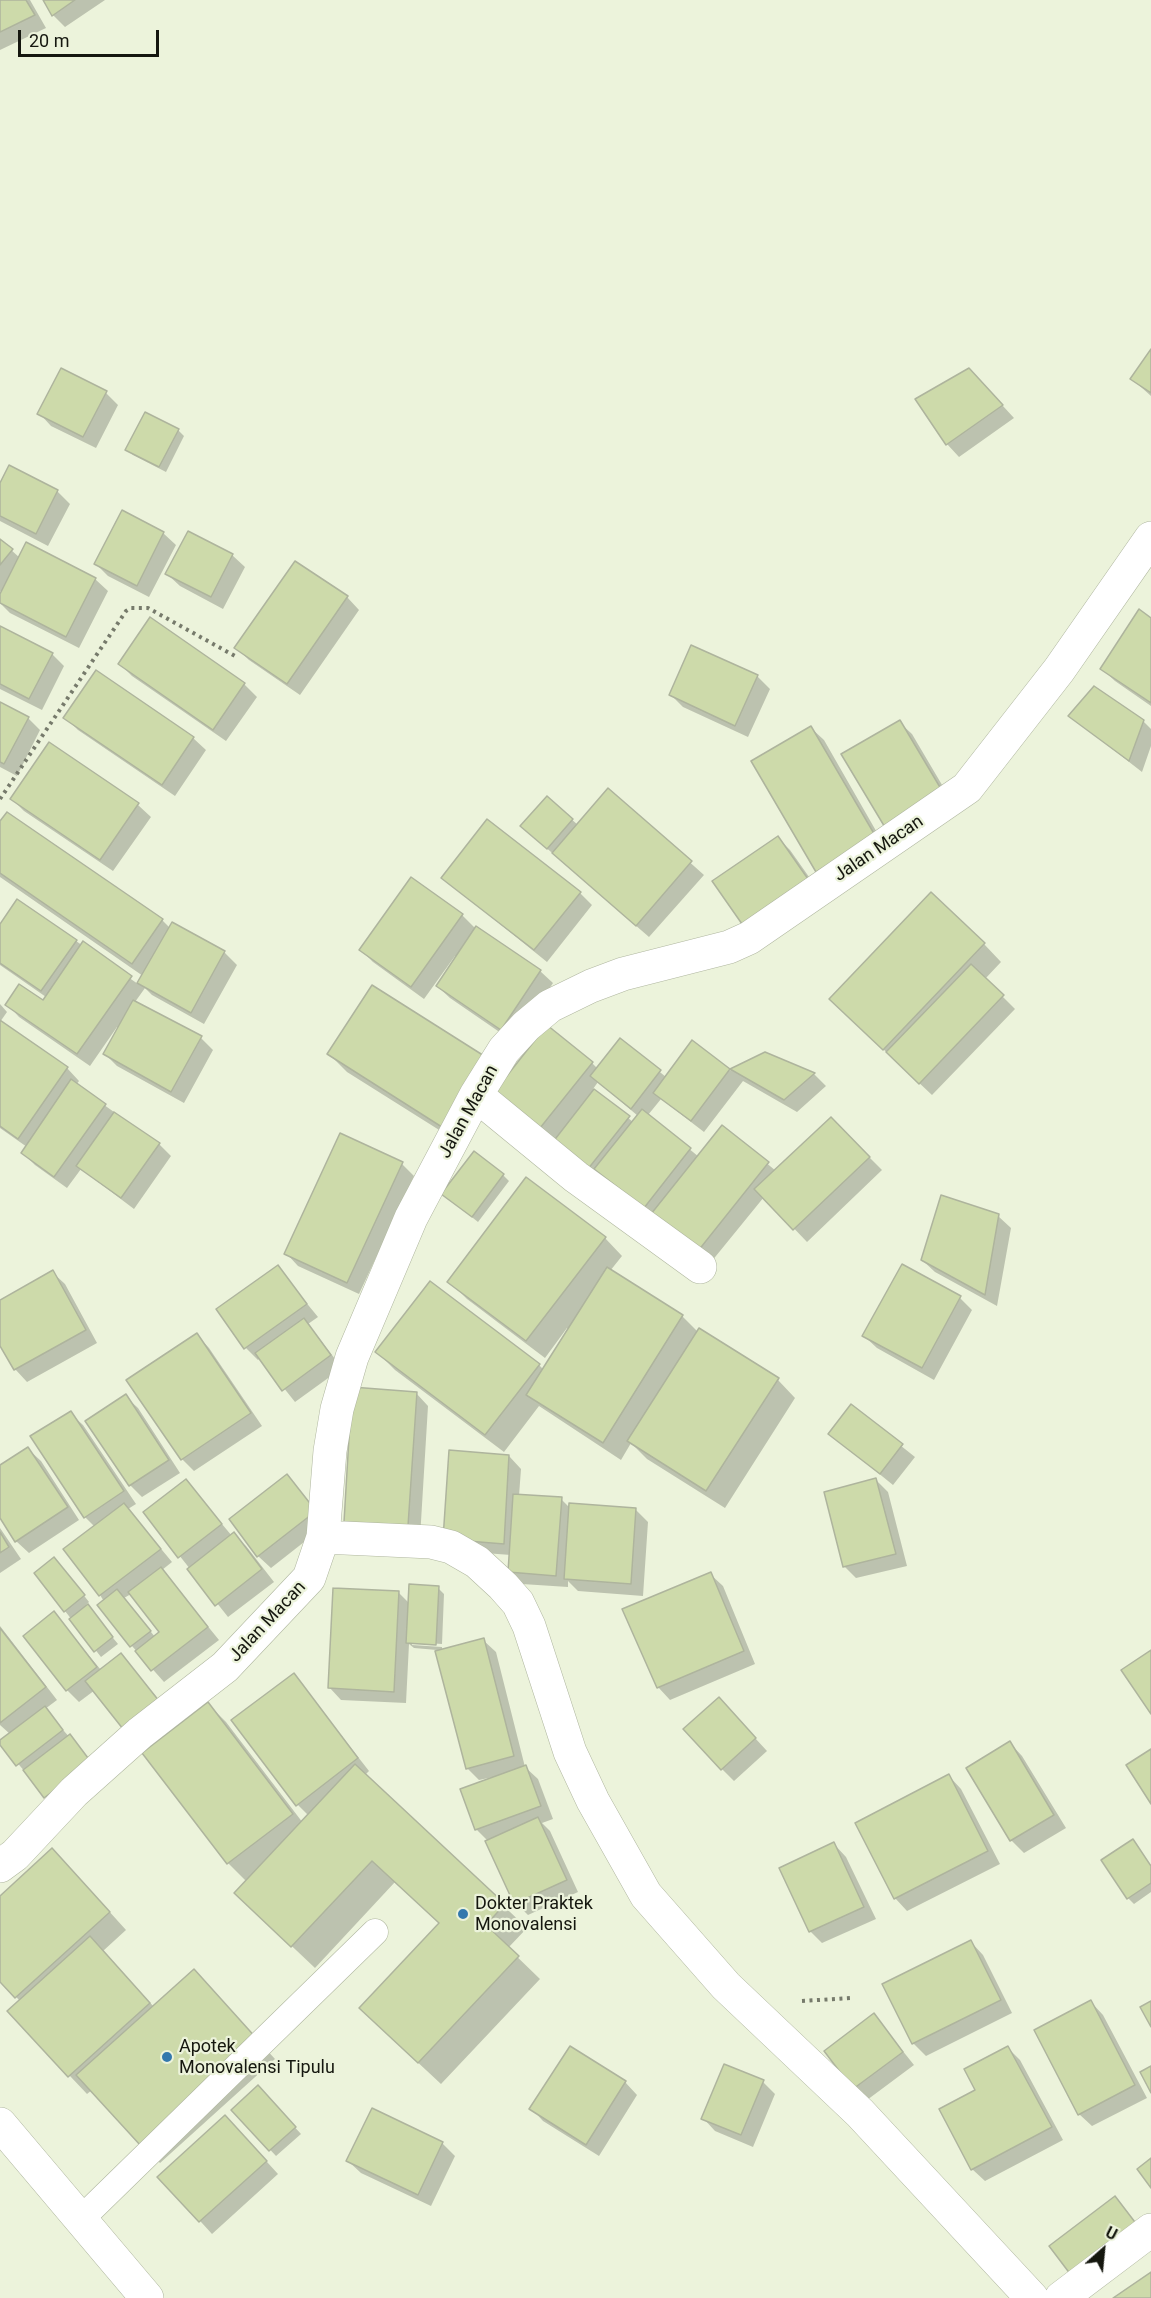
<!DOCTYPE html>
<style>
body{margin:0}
#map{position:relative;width:1151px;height:2298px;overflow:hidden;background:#ecf3db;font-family:Roboto,sans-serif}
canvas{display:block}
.north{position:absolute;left:1073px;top:2220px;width:60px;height:60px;-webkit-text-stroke:4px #ecf3db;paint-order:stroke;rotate:27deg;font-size:16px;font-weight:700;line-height:24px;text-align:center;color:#15170f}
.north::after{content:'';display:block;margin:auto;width:21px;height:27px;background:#15170f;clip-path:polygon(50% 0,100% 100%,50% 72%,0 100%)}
.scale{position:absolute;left:18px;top:30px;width:141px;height:27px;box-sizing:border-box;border:3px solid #15170f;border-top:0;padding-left:8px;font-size:18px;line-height:21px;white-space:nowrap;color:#15170f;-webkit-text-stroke:4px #ecf3db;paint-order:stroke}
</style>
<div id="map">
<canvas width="1151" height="2298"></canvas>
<div class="north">U</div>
<div class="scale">20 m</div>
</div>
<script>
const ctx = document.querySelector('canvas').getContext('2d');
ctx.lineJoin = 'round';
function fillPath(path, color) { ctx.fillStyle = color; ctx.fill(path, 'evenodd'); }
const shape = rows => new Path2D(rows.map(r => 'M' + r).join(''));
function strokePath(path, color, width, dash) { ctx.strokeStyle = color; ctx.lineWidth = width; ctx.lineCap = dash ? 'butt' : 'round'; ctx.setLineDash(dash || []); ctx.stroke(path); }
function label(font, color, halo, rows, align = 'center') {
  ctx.font = font + ' Roboto,sans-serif'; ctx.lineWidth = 4.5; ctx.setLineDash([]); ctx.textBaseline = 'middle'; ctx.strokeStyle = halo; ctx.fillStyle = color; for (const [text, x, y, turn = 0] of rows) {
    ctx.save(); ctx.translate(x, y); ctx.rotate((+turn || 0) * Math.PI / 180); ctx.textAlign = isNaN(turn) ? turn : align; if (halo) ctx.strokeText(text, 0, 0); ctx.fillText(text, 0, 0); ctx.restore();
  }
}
fillPath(shape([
 [0,0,30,0,46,28,0,50],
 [45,0,105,0,65,27,53,15],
 [1151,351,1151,396,1132,379],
 [981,382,1014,418,959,457,947,444],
 [106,393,118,405,96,448,51,426,39,413],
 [178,430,184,436,166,472,133,455,127,449],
 [0,487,57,491,70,504,48,546,0,521],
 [163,533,176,545,149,597,108,576,96,564],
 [0,540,20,558,95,579,108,591,79,648,10,613,0,603,3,589,0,592],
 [232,555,245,567,223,609,180,586,167,574],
 [347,597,359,610,300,695,249,660,236,648],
 [151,620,244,684,257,697,226,741,132,676,120,664],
 [1151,620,1151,706,1115,681,1102,669],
 [0,627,52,654,64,666,42,710,0,689],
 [757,676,770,689,748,737,683,707,671,695],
 [0,704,28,718,40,730,17,776,0,767],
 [1070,716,1143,721,1151,729,1151,746,1142,772],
 [65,717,193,738,206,750,175,796,78,730],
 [899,722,912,734,958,812,903,845],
 [811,728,824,740,887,850,829,884],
 [50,744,138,805,151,817,113,871,24,811,12,799],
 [609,790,704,875,649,937,528,832,547,798,578,825],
 [0,824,162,920,170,928,173,924,225,953,237,965,204,1024,152,995,145,988,135,1002,201,1038,213,1050,184,1103,117,1066,105,1054,119,1028,117,1027,90,1066,19,1017,7,1004,43,1002,46,997,0,965,0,926,76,941,138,984,143,976,0,877],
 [778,838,790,850,826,901,762,945],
 [443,878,580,893,592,905,547,962],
 [411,879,462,915,476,929,540,971,553,983,514,1042,450,998,437,986,457,957,455,956,424,999,373,962,361,950],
 [984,944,1001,962,985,979,1015,1009,932,1095,849,1017],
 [0,1004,7,1012,0,1022,67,1068,79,1081,76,1085,159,1144,171,1156,134,1209,81,1169,67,1188,35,1165,23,1153,27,1147,0,1128],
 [620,1040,666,1077,692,1042,729,1071,765,1054,814,1074,826,1086,797,1112,743,1081,704,1132,661,1099,648,1115,699,1157,723,1127,776,1171,831,1119,882,1170,807,1242,764,1197,707,1267,604,1177,597,1185,494,1097,463,1145,347,1072,329,1054,506,1079,592,1063,598,1069],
 [598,1082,638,1116,633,1122,593,1089],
 [402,1164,414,1176,359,1294,298,1266,286,1253],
 [503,1175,509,1181,478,1222,443,1194],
 [998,1216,1011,1228,997,1306,935,1272,922,1260],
 [605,1238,622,1256,610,1271,682,1316,698,1332,778,1380,795,1398,725,1508,647,1459,631,1443,621,1460,539,1406,504,1452,395,1370,377,1352,539,1365,544,1370,569,1330,567,1328,545,1358,467,1299,449,1281],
 [277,1267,318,1317,308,1324,342,1368,295,1402,260,1358,258,1360,246,1348],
 [52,1272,65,1284,97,1343,27,1382,15,1369,0,1343,0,1301],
 [960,1298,972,1310,934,1380,877,1348,864,1336],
 [197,1335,209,1348,262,1426,194,1471,182,1459],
 [416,1393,428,1406,420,1538,357,1534],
 [125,1396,138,1408,180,1473,142,1497,130,1485],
 [851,1406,915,1457,893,1485,830,1434],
 [70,1413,83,1425,136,1504,128,1509,172,1562,162,1570,219,1640,164,1682,132,1646,100,1595,95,1527,85,1517],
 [131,1594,161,1633,155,1637,124,1598],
 [28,1449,41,1461,79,1520,29,1553,16,1541,0,1516,0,1467],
 [509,1456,521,1469,519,1496,561,1499,570,1508,635,1509,648,1522,643,1596,578,1591,568,1581,568,1587,522,1584,510,1572,511,1555,457,1551],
 [287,1476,327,1524,271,1568,258,1556],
 [876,1480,888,1492,907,1566,856,1578,844,1566],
 [186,1481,232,1536,233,1534,246,1546,274,1582,228,1617,145,1512],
 [0,1528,21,1559,0,1573],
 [60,1565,89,1602,86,1605,118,1644,101,1657,65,1611],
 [710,1574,723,1586,755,1664,670,1700,658,1687],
 [438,1588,444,1594,442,1644,412,1642,412,1645,442,1647,442,1650,483,1640,496,1652,525,1767,538,1779,553,1819,542,1823,550,1831,578,1892,528,1915,516,1903,488,1841,477,1830,462,1790,494,1779,493,1777,479,1780,467,1768,437,1650,414,1648,409,1644,406,1703,341,1700,329,1687,399,1593,410,1604],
 [54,1614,101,1670,121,1655,175,1719,95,1690,79,1702,67,1690],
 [0,1626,57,1700,45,1709,96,1768,51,1803,0,1742,10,1734,0,1725],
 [294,1675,369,1771,365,1775,527,1928,508,1948,540,1979,441,2084,383,2030,440,1924,395,1882,315,1968,259,1915,247,1882,228,1863,208,1704,226,1722,303,1823,309,1816,298,1805],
 [731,1712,767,1751,734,1781,722,1769],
 [1010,1743,1022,1756,1066,1828,1024,1853,1011,1840,968,1768],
 [949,1776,961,1789,1000,1864,907,1911,895,1898],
 [1132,1841,1151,1865,1151,1892,1134,1904,1128,1898],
 [834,1844,846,1857,876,1919,822,1943,810,1931],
 [70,1868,126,1930,103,1951,154,2007,211,1989,275,2059,160,2163,92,2090,87,2094,70,2076,9,2011,20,2001,0,1980,0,1898],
 [971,1942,983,1955,1012,2013,926,2056,913,2043],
 [1091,2002,1103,2015,1147,2098,1092,2126,1079,2114],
 [874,2015,914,2065,867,2100,855,2088],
 [570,2048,625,2082,637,2095,599,2156,543,2121,531,2108],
 [1008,2048,1020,2060,1063,2140,985,2181,972,2169,977,2091],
 [763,2082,775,2094,753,2147,715,2131,703,2118],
 [258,2087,301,2134,276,2156,233,2110],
 [237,2129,278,2174,212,2234,160,2177],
 [442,2143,455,2156,431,2206,361,2173,348,2161],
 [1115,2198,1151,2241,1076,2278]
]), '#0003');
const building = shape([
 [0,0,26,0,35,15,0,32,0,0],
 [43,0,75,0,52,16,43,0],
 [1151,349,1151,393,1130,379,1151,349],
 [61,368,107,391,83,437,37,414,61,368],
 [969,368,1003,405,946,445,915,399,969,368],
 [145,412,179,429,159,467,125,450,145,412],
 [9,465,58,490,36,534,0,516,0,483,9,465],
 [122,510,164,532,137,586,94,564,122,510],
 [188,531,233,554,211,597,165,574,188,531],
 [0,539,13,549,0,565,0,539],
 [26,542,96,578,66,637,0,603,0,594,26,542],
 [295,561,348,596,287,684,234,648,295,561],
 [1139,609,1151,618,1151,703,1100,669,1139,609],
 [150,617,245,683,213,730,118,664,150,617],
 [0,626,53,653,29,699,0,684,0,626],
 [691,645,758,675,735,726,669,695,691,645],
 [96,670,194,737,162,785,63,718,96,670],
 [1094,686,1144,720,1129,761,1068,716,1094,686],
 [0,702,29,717,4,764,0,762,0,702],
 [900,720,947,799,889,834,841,754,900,720],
 [811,726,876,837,816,872,751,761,811,726],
 [49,742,139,803,100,860,10,799,49,742],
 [608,788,692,861,636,926,552,853,608,788],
 [547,796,573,819,547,849,520,826,547,796],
 [7,812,163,919,132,964,0,873,0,821,7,812],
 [487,819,581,892,534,950,441,878,487,819],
 [778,836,815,889,749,934,712,881,778,836],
 [411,877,463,914,411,987,359,950,411,877],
 [931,892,985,943,883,1050,829,999,931,892],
 [17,899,77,940,41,991,0,963,0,924,17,899],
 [172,922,225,951,191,1013,137,983,172,922],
 [476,926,541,970,501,1030,436,986,476,926],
 [83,941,132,976,77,1054,5,1005,19,984,43,1000,83,941],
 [971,964,1004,995,919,1084,886,1052,971,964],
 [372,985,489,1059,445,1129,327,1054,372,985],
 [133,1000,202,1036,171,1092,103,1054,133,1000],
 [0,1020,68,1067,18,1139,0,1126,0,1020],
 [547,1025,593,1062,536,1133,491,1096,547,1025],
 [620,1038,661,1070,631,1109,590,1076,620,1038],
 [692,1040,730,1069,691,1121,653,1093,692,1040],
 [765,1052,815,1073,784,1100,730,1069,765,1052],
 [71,1079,106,1104,54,1177,21,1153,71,1079],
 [594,1089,630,1116,584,1174,549,1147,594,1089],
 [642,1109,691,1148,644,1208,594,1169,642,1109],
 [114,1112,160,1143,121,1198,76,1166,114,1112],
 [831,1117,870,1157,793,1230,754,1189,831,1117],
 [722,1125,769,1162,694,1256,647,1219,722,1125],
 [340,1133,403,1162,347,1283,284,1254,340,1133],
 [474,1151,504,1174,472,1217,441,1194,474,1151],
 [526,1177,606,1237,526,1341,447,1282,526,1177],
 [941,1195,999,1214,985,1295,921,1260,941,1195],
 [902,1264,961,1296,922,1368,862,1336,902,1264],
 [278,1265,307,1304,244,1349,216,1309,278,1265],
 [607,1267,683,1315,603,1443,526,1395,607,1267],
 [53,1270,86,1330,14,1370,0,1346,0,1300,53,1270],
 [430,1281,540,1364,485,1435,375,1352,430,1281],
 [304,1318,331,1355,282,1391,255,1353,304,1318],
 [699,1328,779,1378,706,1491,627,1441,699,1328],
 [197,1333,251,1413,181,1460,126,1380,197,1333],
 [352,1387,417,1392,408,1526,344,1522,352,1387],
 [126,1394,169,1460,129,1486,85,1421,126,1394],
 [851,1404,903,1444,880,1474,828,1434,851,1404],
 [71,1411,124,1491,84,1518,30,1436,71,1411],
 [28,1447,68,1507,15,1542,0,1518,0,1465,28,1447],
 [449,1450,509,1455,504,1544,443,1539,449,1450],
 [287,1474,316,1511,257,1557,229,1519,287,1474],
 [876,1478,896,1554,843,1567,824,1492,876,1478],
 [186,1479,222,1524,178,1558,143,1512,186,1479],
 [513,1494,562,1497,556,1576,508,1572,513,1494],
 [124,1503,161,1549,99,1596,63,1549,124,1503],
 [569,1503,636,1508,631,1584,564,1579,569,1503],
 [0,1532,9,1547,0,1553,0,1532],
 [234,1532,262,1569,215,1606,187,1569,234,1532],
 [54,1557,85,1595,64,1612,34,1573,54,1557],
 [161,1567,208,1627,151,1671,135,1651,159,1632,128,1592,161,1567],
 [711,1572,744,1651,657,1688,622,1609,711,1572],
 [409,1584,439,1586,436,1645,406,1643,409,1584],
 [333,1588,399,1591,394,1692,328,1688,333,1588],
 [117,1589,151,1631,130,1647,97,1605,117,1589],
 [88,1604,113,1637,94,1652,69,1619,88,1604],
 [54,1611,97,1667,66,1691,23,1636,54,1611],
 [0,1628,46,1687,0,1723,0,1628],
 [484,1638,514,1756,466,1769,435,1651,484,1638],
 [1151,1650,1151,1714,1121,1670,1151,1650],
 [121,1653,163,1706,127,1734,85,1681,121,1653],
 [294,1673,358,1758,296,1806,231,1720,294,1673],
 [719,1697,756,1738,721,1770,683,1729,719,1697],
 [208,1702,293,1814,227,1864,142,1753,208,1702],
 [45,1706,63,1730,16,1766,0,1745,0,1740,45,1706],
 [70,1734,91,1762,44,1798,23,1770,70,1734],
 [1010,1741,1054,1815,1010,1841,966,1768,1010,1741],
 [1151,1749,1151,1804,1126,1765,1151,1749],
 [355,1764,505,1904,486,1925,519,1956,418,2063,359,2008,439,1923,372,1861,291,1947,234,1893,355,1764],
 [526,1765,541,1806,475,1830,460,1789,526,1765],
 [949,1774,988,1851,894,1899,855,1823,949,1774],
 [538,1817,567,1880,514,1904,485,1841,538,1817],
 [1133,1839,1151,1866,1151,1883,1127,1899,1101,1860,1133,1839],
 [834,1842,864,1907,809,1932,779,1868,834,1842],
 [52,1848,110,1912,15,1998,0,1982,0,1896,52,1848],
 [90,1936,150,2003,68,2077,7,2011,90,1936],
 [971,1940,1001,2000,912,2044,882,1984,971,1940],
 [194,1969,258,2040,141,2146,76,2075,194,1969],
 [1091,2000,1135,2085,1078,2115,1034,2030,1091,2000],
 [1151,2001,1151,2027,1140,2007,1151,2001],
 [874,2013,903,2052,853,2089,824,2051,874,2013],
 [570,2046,626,2081,586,2145,529,2109,570,2046],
 [1008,2046,1052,2127,971,2170,939,2109,975,2090,964,2069,1008,2046],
 [724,2064,764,2080,741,2135,701,2119,724,2064],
 [1151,2066,1151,2093,1140,2072,1151,2066],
 [258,2085,296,2127,269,2151,231,2110,258,2085],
 [372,2108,443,2142,418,2195,346,2161,372,2108],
 [225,2115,267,2161,199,2222,157,2177,225,2115],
 [1151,2158,1151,2188,1137,2169,1151,2158],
 [1115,2196,1141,2230,1074,2279,1049,2246,1115,2196],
 [1151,2272,1151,2298,1113,2298,1151,2272]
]);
fillPath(building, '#cddaaa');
strokePath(building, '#aeb49d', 1.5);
const lane = shape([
 [80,2220,375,1932]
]);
const street = shape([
 [476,1095,576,1177,700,1267],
 [323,1537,431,1542,451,1547,477,1562,503,1586,518,1603,529,1626,570,1752,593,1801,646,1895,726,1986,860,2113,1032,2298],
 [0,1866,15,1855,74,1792,140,1733,225,1667,309,1578,323,1537,330,1451,337,1409,352,1357,411,1218,476,1095,504,1050,526,1026,550,1006,591,986,623,974,729,947,749,938,967,788,1059,670,1151,538],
 [1061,2298,1151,2230]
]);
const highway = shape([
 [0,2124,147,2298]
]);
strokePath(lane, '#afb69f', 27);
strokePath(street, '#afb69f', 34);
strokePath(highway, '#afb69f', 34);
strokePath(shape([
 [0,799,126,611,131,608,148,608,235,656],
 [802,2001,851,1998]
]), '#767a6b', 4, [3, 4.5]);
strokePath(lane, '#fff', 26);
strokePath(street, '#fff', 33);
strokePath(highway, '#fff', 33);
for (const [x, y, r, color] of [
 [463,1914,6,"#3378ad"],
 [167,2057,6,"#3378ad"]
]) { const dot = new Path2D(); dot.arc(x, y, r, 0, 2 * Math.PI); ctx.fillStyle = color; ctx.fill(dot); strokePath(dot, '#ecf3db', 2); }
label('18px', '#15170f', '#ecf3db', [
 ["Jalan Macan",879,849,-34],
 ["Jalan Macan",469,1112,-61],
 ["Jalan Macan",268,1622,-47]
]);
label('18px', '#15170f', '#ecf3db', [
 ["Dokter Praktek",475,1904],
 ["Monovalensi",475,1925],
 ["Apotek",179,2047],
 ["Monovalensi Tipulu",179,2068]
], 'left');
</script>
